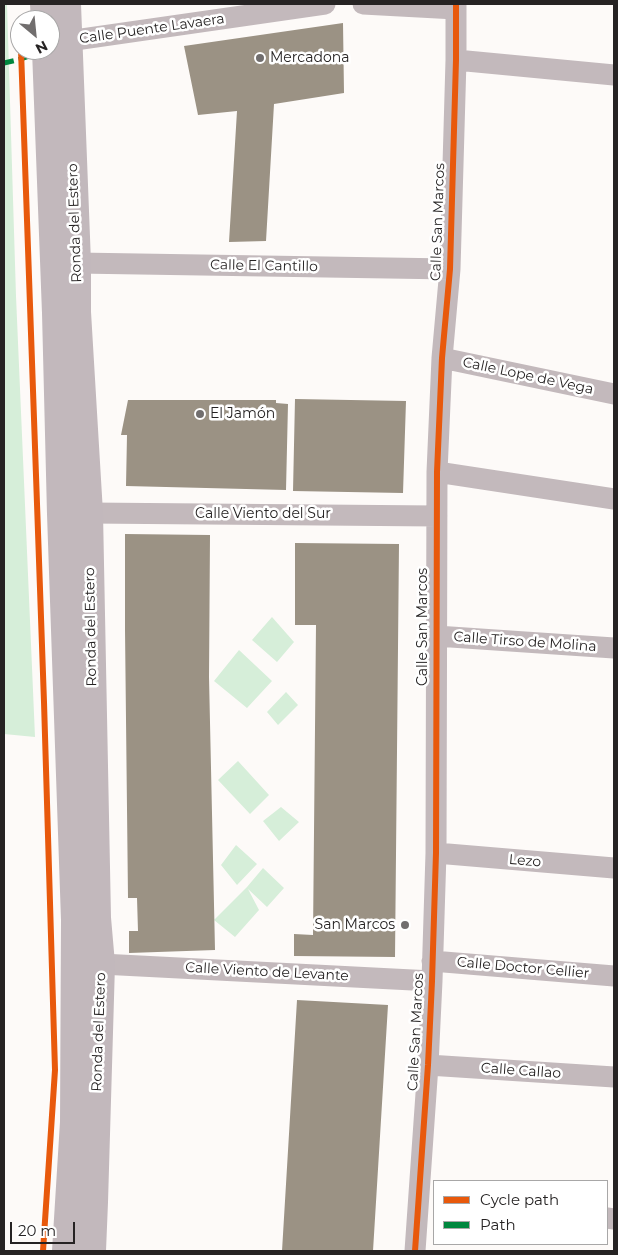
<!DOCTYPE html>
<meta charset="utf-8">
<style>
body{margin:0}
#map{position:relative;width:618px;height:1255px;overflow:hidden;background:#fdfaf8;font-family:Montserrat,sans-serif}
canvas{display:block}
.frame{position:absolute;inset:0;border:5px solid #262323;pointer-events:none}
.legend{position:absolute;left:433px;top:1180px;width:175px;height:65px;box-sizing:border-box;background:#fff;border:1px solid #a8a7a7;margin:0;padding:6px 9px;list-style:none;font-size:15px;color:#262323}
.legend li{display:flex;align-items:center;gap:10px;height:25px}
.legend b{width:25px;border:1px solid #a8a7a7}
.north{position:absolute;left:10px;top:10px;width:50px;height:50px;box-sizing:border-box;background:#fff;border:1px solid #a8a7a7;border-radius:50%;rotate:152deg;font-size:14px;font-weight:700;line-height:20px;text-align:center;color:#262323}
.north::after{content:'';display:block;margin:auto;width:18px;height:22px;background:#716e6e;clip-path:polygon(50% 0,100% 100%,50% 72%,0 100%)}
.scale{position:absolute;left:10px;top:1222px;width:65px;height:22px;box-sizing:border-box;border:2px solid #262323;border-top:0;padding-left:6px;font-size:15px;line-height:18px;white-space:nowrap;color:#262323;-webkit-text-stroke:4px #fff;paint-order:stroke}
</style>
<div id="map">
<canvas width="618" height="1255"></canvas>
<div class="frame"></div>
<ul class="legend">
<li><b style="height:6px;background:#e8590c"></b>Cycle path</li>
<li><b style="height:6px;background:#00873e"></b>Path</li>
</ul>
<div class="north">N</div>
<div class="scale">20 m</div>
</div>
<script>
const ctx = document.querySelector('canvas').getContext('2d');
ctx.lineJoin = 'round';
function fillPath(path, color) { ctx.fillStyle = color; ctx.fill(path, 'evenodd'); }
const shape = rows => new Path2D(rows.map(r => 'M' + r).join(''));
function strokePath(path, color, width, dash) { ctx.strokeStyle = color; ctx.lineWidth = width; ctx.lineCap = dash ? 'butt' : 'round'; ctx.setLineDash(dash || []); ctx.stroke(path); }
function label(font, color, halo, rows, align = 'center') {
  ctx.font = font + ' Montserrat,sans-serif'; ctx.lineWidth = 5; ctx.setLineDash([]); ctx.textBaseline = 'middle'; ctx.strokeStyle = halo; ctx.fillStyle = color; for (const [text, x, y, turn = 0] of rows) {
    ctx.save(); ctx.translate(x, y); ctx.rotate((+turn || 0) * Math.PI / 180); ctx.textAlign = isNaN(turn) ? turn : align; if (halo) ctx.strokeText(text, 0, 0); ctx.fillText(text, 0, 0); ctx.restore();
  }
}
fillPath(shape([
 [4,4,7,4,16,296,35,737,4,734],
 [272,617,294,642,277,662,252,640],
 [239,650,272,681,247,708,214,681],
 [286,692,298,705,278,725,267,712],
 [238,761,269,795,250,814,218,780],
 [281,807,299,822,279,841,263,821],
 [236,845,257,864,237,885,221,865],
 [263,868,284,888,267,907,248,889,259,910,235,937,214,920,247,887]
]), '#d6eed9');
fillPath(shape([
 [343,23,344,93,274,104,266,241,229,242,237,111,198,115,184,46],
 [295,399,406,401,403,493,293,491],
 [128,400,276,400,276,403,288,404,286,490,126,486,127,435,121,435],
 [125,534,210,535,209,677,215,950,129,953,129,931,138,931,137,898,128,898,125,630],
 [295,543,399,544,395,957,294,956,294,934,313,935,316,625,295,625],
 [297,1000,388,1005,373,1251,282,1251]
]), '#9b9284');
strokePath(shape([
 [363,4,456,9],
 [68,41,325,4],
 [456,60,614,75],
 [77,263,450,269],
 [442,358,614,394],
 [437,472,614,499],
 [89,513,437,516],
 [436,636,614,648],
 [436,853,614,868],
 [432,961,614,976],
 [101,964,432,981],
 [428,1065,614,1077],
 [607,1218,614,1219],
 [415,1251,428,1065,432,981,436,853,437,472,442,358,450,269,456,60,456,4]
]), '#c3b9bc', 21);
strokePath(shape([
 [44,4,45,20],
 [67,4,77,263,77,312,89,513,97,918,101,964,94,1202,92,1251],
 [46,50,56,313,61,514,75,920,74,1122,66,1251]
]), '#c2b8bc', 28);
strokePath(shape([
 [4,63,21,59,45,50]
]), '#00873e', 5, [10, 5]);
strokePath(shape([
 [21,50,44,702,55,1070,43,1251],
 [415,1251,428,1065,432,981,436,853,437,472,442,358,450,269,456,60,456,4]
]), '#e8590c', 6);
for (const [x, y, r, color] of [
 [260,58,5,"#716e6e"],
 [200,414,5,"#716e6e"],
 [405,925,5,"#716e6e"]
]) { const dot = new Path2D(); dot.arc(x, y, r, 0, 2 * Math.PI); ctx.fillStyle = color; ctx.fill(dot); strokePath(dot, '#fff', 2); }
label('14px', '#262323', '#fff', [
 ["Calle Puente Lavaera",152,29,-8],
 ["Calle San Marcos",438,222,-88],
 ["Ronda del Estero",75,223,-92],
 ["Calle El Cantillo",264,266,1],
 ["Calle Lope de Vega",528,376,12],
 ["Calle Viento del Sur",263,514],
 ["Ronda del Estero",91,627,-91],
 ["Calle San Marcos",423,627,-90],
 ["Calle Tirso de Molina",525,642,4],
 ["Lezo",525,861,5],
 ["Calle Doctor Cellier",523,968,5],
 ["Calle Viento de Levante",267,972,3],
 ["Ronda del Estero",99,1032,-88],
 ["Calle San Marcos",416,1032,-87],
 ["Calle Callao",521,1071,4]
]);
label('14px', '#262323', '#fff', [
 ["Mercadona",270,58],
 ["El Jamón",210,414],
 ["San Marcos",395,925,"right"]
], 'left');
</script>
